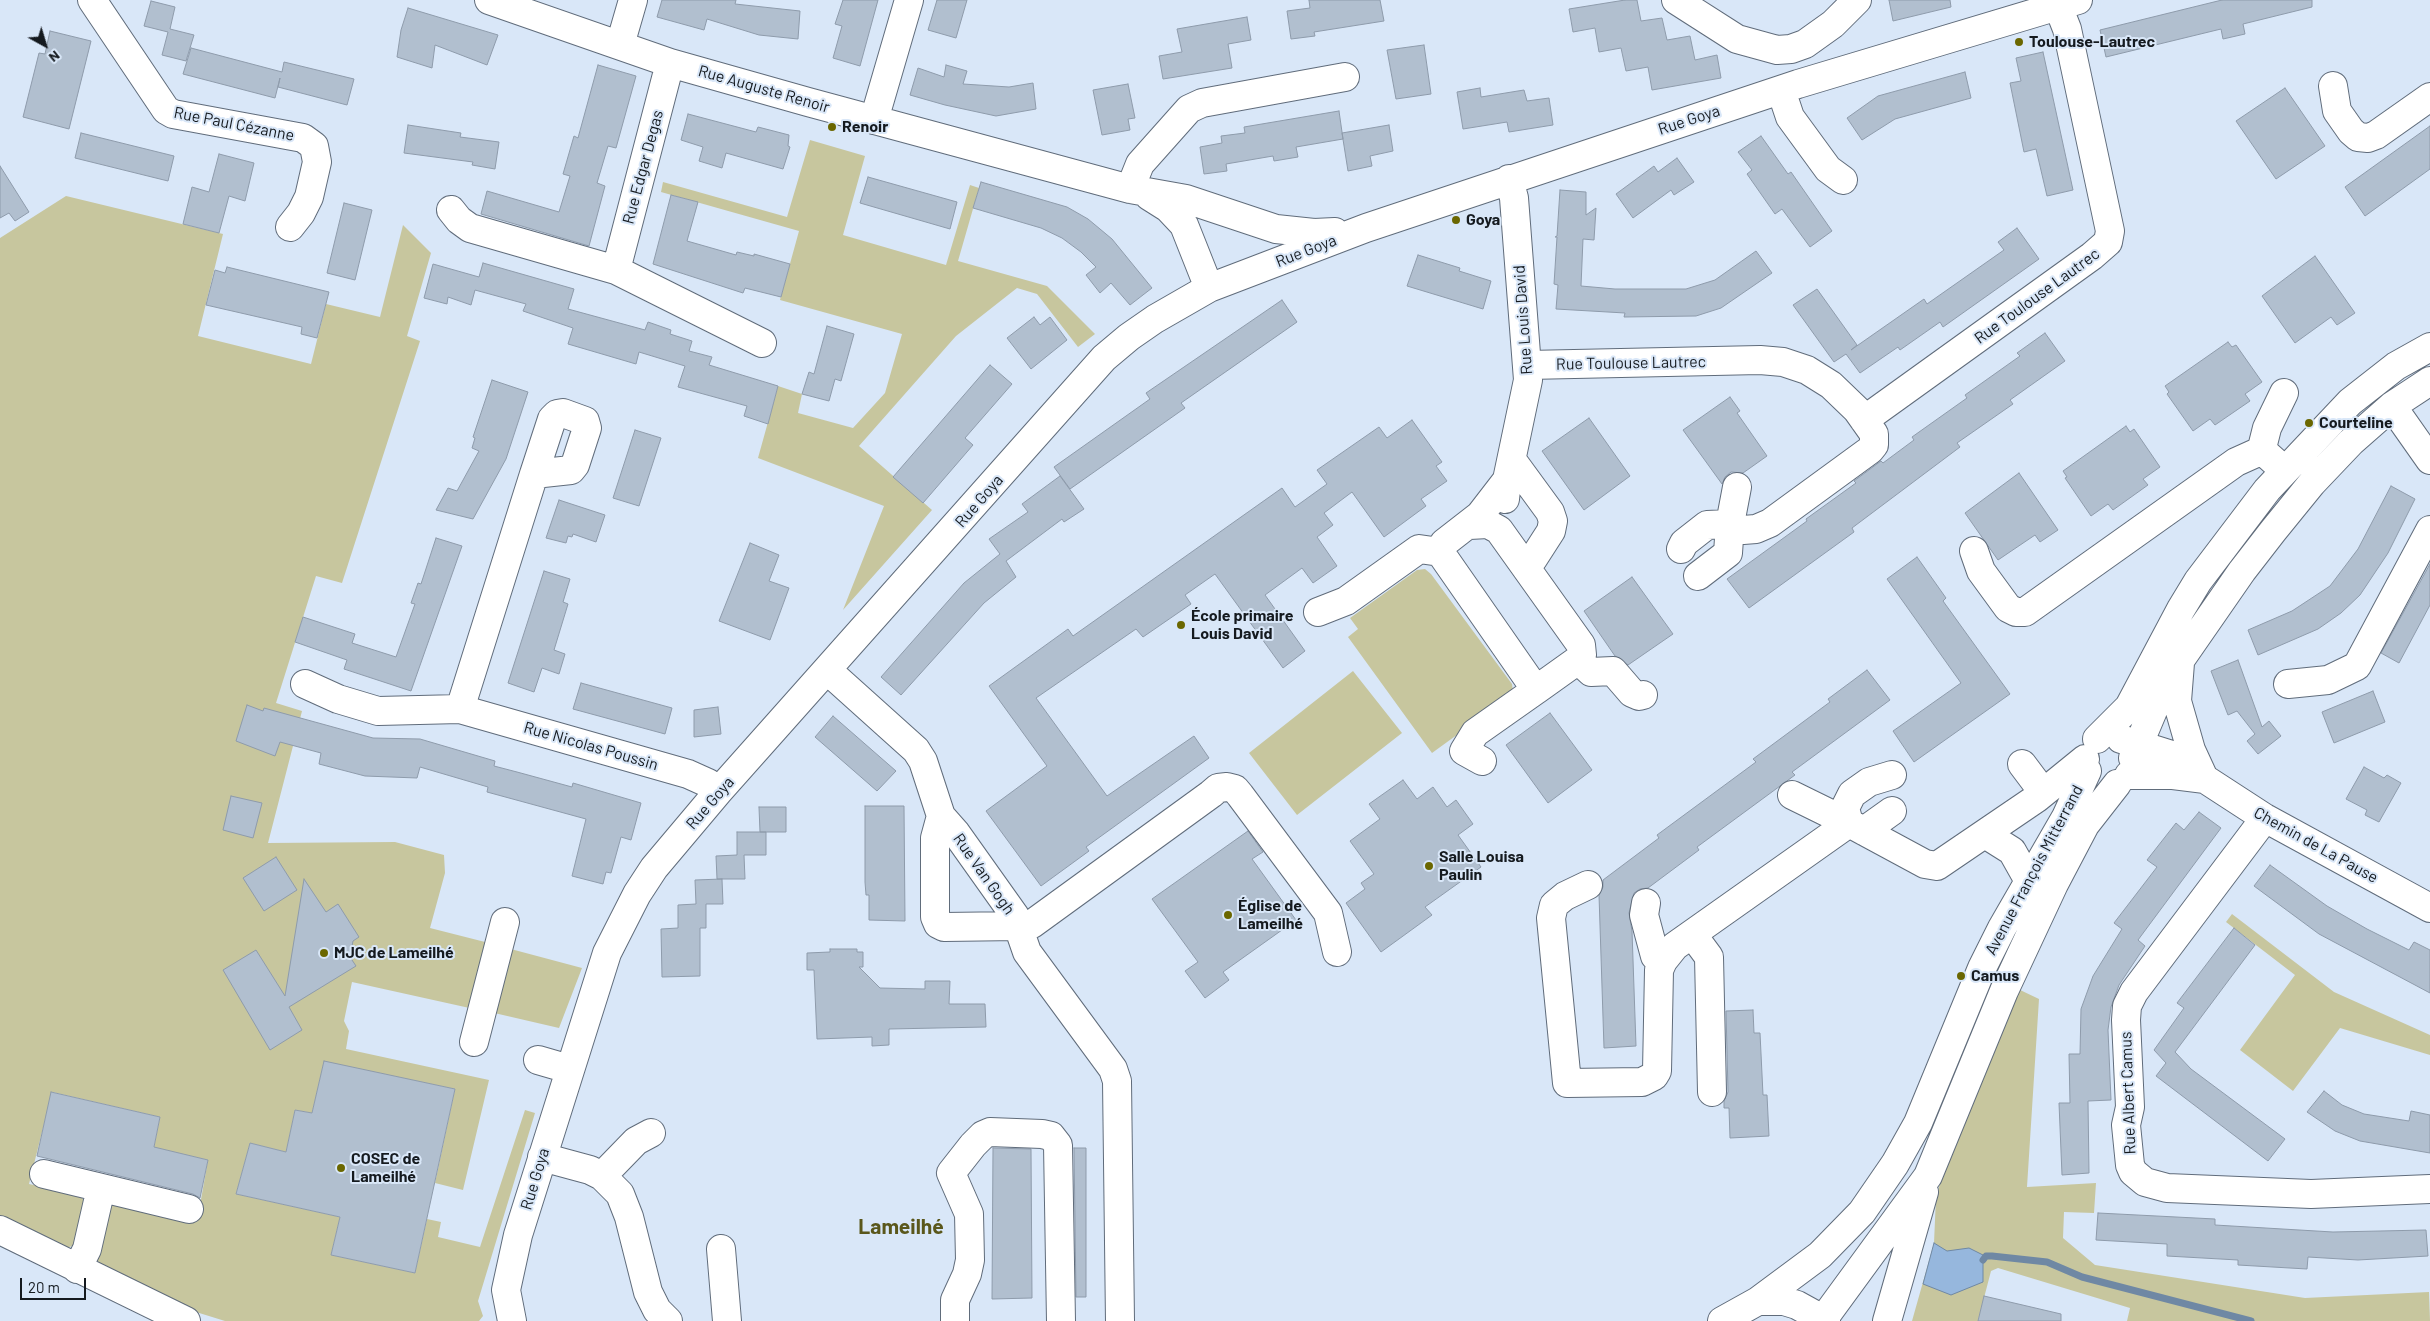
<!DOCTYPE html>
<meta charset="utf-8">
<style>
body{margin:0}
#map{position:relative;width:2430px;height:1321px;overflow:hidden;background:#d9e7f8;font-family:Barlow,sans-serif}
canvas{display:block}
.north{position:absolute;left:20px;top:20px;width:50px;height:50px;-webkit-text-stroke:4px #d9e7f8;paint-order:stroke;rotate:141deg;font-size:14px;font-weight:700;line-height:20px;text-align:center;color:#151a1f}
.north::after{content:'';display:block;margin:auto;width:18px;height:22px;background:#151a1f;clip-path:polygon(50% 0,100% 100%,50% 72%,0 100%)}
.scale{position:absolute;left:20px;top:1278px;width:66px;height:22px;box-sizing:border-box;border:2px solid #151a1f;border-top:0;padding-left:6px;font-size:15px;line-height:18px;white-space:nowrap;color:#151a1f;-webkit-text-stroke:4px #d9e7f8;paint-order:stroke}
</style>
<div id="map">
<canvas width="2430" height="1321"></canvas>
<div class="north">N</div>
<div class="scale">20 m</div>
</div>
<script>
const ctx = document.querySelector('canvas').getContext('2d');
ctx.lineJoin = 'round';
function fillPath(path, color) { ctx.fillStyle = color; ctx.fill(path, 'evenodd'); }
const shape = rows => new Path2D(rows.map(r => 'M' + r).join(''));
function strokePath(path, color, width, dash) { ctx.strokeStyle = color; ctx.lineWidth = width; ctx.lineCap = dash ? 'butt' : 'round'; ctx.setLineDash(dash || []); ctx.stroke(path); }
function label(font, color, halo, rows, align = 'center') {
  ctx.font = font + ' Barlow,sans-serif'; ctx.lineWidth = 4; ctx.setLineDash([]); ctx.textBaseline = 'middle'; ctx.strokeStyle = halo; ctx.fillStyle = color; for (const [text, x, y, turn = 0] of rows) {
    ctx.save(); ctx.translate(x, y); ctx.rotate((+turn || 0) * Math.PI / 180); ctx.textAlign = isNaN(turn) ? turn : align; if (halo) ctx.strokeText(text, 0, 0); ctx.fillText(text, 0, 0); ctx.restore();
  }
}
fillPath(shape([
 [810,140,865,156,843,235,946,265,970,185,979,188,958,261,1047,286,1095,334,1078,347,1037,294,1017,288,956,336,859,446,932,510,843,610,884,506,758,458,778,386,802,394,798,413,853,428,885,393,902,334,780,300,799,231,661,192,663,182,787,217],
 [66,196,223,234,198,336,311,364,326,304,380,317,403,225,431,253,407,336,420,341,342,583,316,576,276,703,302,711,268,843,395,842,444,855,445,873,430,928,489,943,474,1009,352,982,344,1021,349,1031,346,1049,489,1080,463,1190,435,1183,455,1089,324,1062,312,1113,295,1110,286,1152,250,1143,236,1194,340,1217,331,1255,415,1273,427,1219,441,1222,438,1237,480,1247,525,1110,535,1113,478,1301,483,1316,479,1321,225,1321,196,1312,149,1292,101,1267,97,1259,107,1206,113,1203,120,1203,197,1222,208,1160,160,1149,151,1162,160,1117,52,1092,29,1184,75,1194,88,1202,76,1245,66,1248,0,1216,0,238],
 [1425,569,1431,574,1512,684,1513,691,1509,697,1432,753,1348,637,1358,629,1350,618,1417,570],
 [1353,671,1402,733,1297,815,1249,753],
 [2232,914,2334,992,2430,1035,2430,1055,2340,1028,2293,1091,2240,1050,2295,975,2226,922],
 [507,948,582,968,559,1028,490,1012],
 [2018,989,2039,999,2027,1187,2096,1183,2094,1213,2064,1212,2063,1238,2095,1265,2305,1298,2429,1292,2430,1321,2127,1321,2130,1308,1998,1268,1991,1271,1978,1321,1912,1321,1934,1243,1936,1197,1946,1163]
]), '#c7c69e');
const water = shape([
 [1934,1243,1947,1251,1969,1248,1983,1255,1983,1282,1951,1295,1923,1284,1934,1243]
]);
fillPath(water, '#96b7dd');
strokePath(water, '#6f88a4', 1);
strokePath(shape([
 [1983,1260,1986,1256,1992,1256,2047,1262,2082,1277,2251,1321]
]), '#6f88a4', 7);
const building = shape([
 [662,0,736,0,735,4,800,11,798,39,759,35,707,19,704,30,657,17,662,0],
 [843,0,878,0,860,66,833,58,842,26,835,24,843,0],
 [937,0,967,0,956,38,928,30,937,0],
 [1309,0,1380,0,1384,21,1314,32,1315,36,1291,39,1287,11,1310,8,1309,0],
 [1625,0,1637,0,1641,21,1662,18,1667,40,1690,36,1695,60,1717,55,1721,78,1652,90,1648,67,1626,71,1621,48,1599,52,1595,28,1573,32,1569,9,1625,0],
 [1889,0,1950,0,1951,7,1893,21,1889,0],
 [2222,0,2312,0,2312,7,2243,24,2245,34,2223,39,2221,29,2106,57,2100,30,2222,0],
 [151,1,175,7,170,29,194,35,186,61,162,55,168,32,144,26,151,1],
 [408,8,498,35,487,65,435,45,432,68,397,57,401,30,408,8],
 [1247,17,1251,40,1228,44,1232,68,1163,79,1159,56,1182,52,1177,29,1247,17],
 [50,31,91,41,69,129,23,117,39,53,45,54,50,31],
 [1424,45,1431,94,1396,99,1387,50,1424,45],
 [191,48,282,72,284,62,354,79,347,105,278,87,280,78,275,98,183,74,191,48],
 [2043,52,2073,190,2047,196,2036,149,2024,152,2010,83,2021,81,2016,58,2043,52],
 [598,65,636,76,616,148,608,146,597,183,605,186,589,246,481,214,487,191,559,212,570,176,563,174,574,136,578,138,598,65],
 [946,65,967,71,963,84,1009,87,1033,83,1036,109,996,116,945,105,910,95,918,68,944,77,946,65],
 [1965,72,1971,98,1895,119,1862,140,1847,118,1878,96,1965,72],
 [1128,84,1135,118,1128,119,1130,130,1102,135,1093,90,1128,84],
 [1480,88,1481,97,1524,90,1527,101,1549,98,1553,125,1509,132,1507,122,1463,129,1457,92,1480,88],
 [2285,88,2325,146,2276,179,2236,121,2285,88],
 [1339,111,1343,139,1296,147,1298,157,1274,161,1273,156,1226,164,1227,171,1204,174,1200,147,1222,143,1221,136,1245,133,1244,127,1339,111],
 [688,114,756,132,758,127,789,135,788,146,790,147,783,169,726,153,722,168,699,161,703,147,681,140,688,114],
 [408,125,461,133,460,137,499,142,495,169,472,165,473,162,404,153,408,125],
 [1389,125,1393,151,1370,156,1372,166,1348,171,1342,133,1389,125],
 [2430,126,2430,169,2365,216,2345,187,2430,126],
 [81,133,174,156,168,181,75,158,81,133],
 [1761,136,1788,174,1791,172,1832,231,1810,247,1782,209,1775,214,1747,174,1752,170,1738,152,1761,136],
 [219,154,254,163,245,201,229,196,219,233,183,224,192,187,209,192,219,154],
 [1677,158,1694,182,1674,195,1671,190,1633,218,1616,194,1654,166,1658,172,1677,158],
 [0,166,29,212,15,221,9,213,0,218,0,166],
 [868,177,957,202,950,229,860,203,868,177],
 [981,182,1067,207,1088,219,1112,239,1152,288,1130,305,1111,283,1100,293,1086,275,1096,267,1081,252,1062,238,1041,228,973,208,981,182],
 [1560,190,1586,192,1586,215,1596,208,1594,240,1583,239,1581,286,1615,289,1686,289,1715,280,1756,251,1772,273,1721,308,1696,316,1624,317,1625,313,1556,309,1558,285,1554,284,1557,237,1555,237,1557,236,1560,190],
 [671,195,698,202,687,241,736,255,737,252,754,256,754,254,790,264,781,297,745,288,743,293,653,264,671,195],
 [344,203,372,210,355,280,327,273,344,203],
 [2017,228,2039,259,1943,327,1940,322,1900,350,1898,347,1860,373,1846,354,1834,362,1793,305,1817,289,1857,345,1851,350,1924,299,1927,304,2004,250,1998,242,2017,228],
 [1418,255,1460,268,1459,271,1491,281,1483,309,1407,286,1418,255],
 [2315,256,2355,313,2337,325,2331,317,2295,343,2262,296,2315,256],
 [483,263,574,289,568,309,645,330,648,322,671,330,670,334,692,341,689,351,712,357,709,365,778,386,768,424,744,416,747,406,678,387,685,366,639,352,636,364,568,344,573,328,523,311,526,304,475,290,471,305,448,297,447,304,424,298,433,264,479,277,483,263],
 [227,267,329,292,317,338,301,334,302,327,206,305,215,270,225,273,227,267],
 [1282,300,1297,322,1181,403,1185,408,1070,489,1054,467,1150,399,1146,393,1282,300],
 [1034,317,1040,325,1050,317,1067,340,1031,369,1007,338,1034,317],
 [827,326,854,334,841,381,835,379,829,401,802,394,809,372,814,374,827,326],
 [2045,333,2065,361,2010,400,2013,404,1957,443,1960,447,1852,528,1854,532,1749,608,1727,579,1807,521,1806,519,1856,483,1854,481,1881,461,1883,463,1914,440,1912,437,1967,398,1965,395,2020,356,2017,353,2045,333],
 [2228,342,2232,347,2236,345,2262,382,2245,394,2250,401,2215,425,2210,419,2193,431,2167,394,2169,392,2165,386,2228,342],
 [990,365,1012,384,965,438,973,445,923,503,893,477,990,365],
 [492,380,528,392,506,459,473,519,436,510,448,488,457,491,479,451,472,448,475,438,473,437,492,380],
 [1730,397,1740,411,1737,413,1767,456,1743,473,1731,472,1725,477,1722,484,1683,430,1730,397],
 [1589,418,1630,476,1584,510,1542,451,1589,418],
 [1412,420,1442,462,1436,466,1447,481,1421,499,1426,506,1384,537,1352,492,1324,513,1333,525,1317,537,1337,566,1313,583,1302,568,1265,595,1305,651,1283,668,1215,574,1185,595,1191,604,1143,637,1136,629,1036,698,1107,796,1194,736,1209,758,1086,847,1089,851,1041,886,986,811,1047,766,989,686,1068,629,1073,636,1282,488,1295,507,1327,484,1317,470,1379,427,1387,438,1412,420],
 [2126,426,2130,432,2134,429,2160,467,2143,479,2148,485,2113,510,2108,504,2091,516,2065,478,2067,477,2063,471,2126,426],
 [635,430,661,438,639,506,613,498,635,430],
 [2019,473,2058,530,2040,542,2035,535,1998,560,1965,513,2019,473],
 [1060,476,1084,509,1064,522,1062,519,1006,561,1016,577,984,603,901,695,881,677,964,583,1000,554,989,539,1028,512,1022,504,1060,476],
 [2391,486,2415,499,2388,553,2360,595,2341,613,2318,629,2258,655,2248,630,2292,611,2330,586,2358,549,2391,486],
 [559,500,605,515,596,542,573,534,572,537,568,536,566,543,546,538,559,500],
 [436,538,462,546,411,691,344,669,347,660,295,642,303,617,355,634,352,643,396,657,415,604,411,603,418,583,421,584,436,538],
 [750,543,779,555,769,581,789,588,770,640,719,621,750,543],
 [1917,557,1946,598,1943,601,2010,694,1914,762,1893,731,1961,683,1887,579,1917,557],
 [2430,564,2430,605,2399,663,2381,653,2430,564],
 [544,571,570,579,563,602,568,604,554,650,565,654,559,674,542,668,534,692,508,683,544,571],
 [1632,577,1673,634,1628,665,1615,656,1584,611,1632,577],
 [2238,660,2262,727,2269,721,2281,736,2258,754,2247,741,2255,734,2237,711,2228,715,2211,671,2238,660],
 [1867,670,1890,700,1792,772,1795,775,1697,847,1699,850,1648,888,1640,889,1634,893,1629,913,1632,931,1636,1046,1604,1048,1599,895,1603,887,1603,880,1659,838,1657,835,1756,762,1753,759,1830,702,1828,699,1867,670],
 [581,683,672,708,665,734,573,709,581,683],
 [2373,691,2385,722,2334,743,2322,712,2373,691],
 [247,705,263,711,264,708,373,738,420,739,495,761,494,766,517,772,572,787,573,783,641,803,631,840,621,837,611,873,606,872,603,884,572,876,586,819,487,792,488,787,420,767,417,778,365,776,319,764,321,753,280,742,275,756,267,753,236,741,247,705],
 [718,707,721,734,694,737,694,710,718,707],
 [1550,713,1592,770,1548,803,1506,745,1550,713],
 [833,716,896,771,877,791,815,737,833,716],
 [2364,767,2384,778,2387,775,2401,783,2379,822,2365,815,2367,810,2346,799,2364,767],
 [1403,780,1417,799,1433,787,1447,807,1456,800,1473,824,1458,835,1481,867,1425,907,1432,915,1381,952,1346,903,1365,889,1361,883,1374,874,1350,841,1380,819,1369,804,1403,780],
 [231,796,262,803,253,838,223,830,231,796],
 [865,806,904,806,905,921,869,920,869,895,866,895,865,882,865,806],
 [759,807,786,807,786,832,760,832,759,807],
 [2199,812,2221,828,2138,940,2145,946,2119,985,2111,1007,2108,1030,2111,1100,2088,1101,2089,1173,2062,1175,2059,1103,2070,1103,2069,1054,2080,1054,2081,1009,2093,976,2122,929,2114,923,2157,867,2147,860,2176,823,2184,830,2199,812],
 [1248,831,1263,852,1252,859,1296,920,1223,972,1229,980,1205,998,1185,971,1198,962,1152,899,1248,831],
 [737,832,766,832,766,855,744,855,745,879,717,879,716,856,737,855,737,832],
 [276,857,297,890,264,911,243,878,276,857],
 [2270,865,2327,906,2367,929,2409,950,2414,942,2430,950,2430,993,2319,934,2254,886,2270,865],
 [304,879,326,912,338,904,359,937,353,941,350,957,356,966,289,1007,302,1030,270,1050,223,970,256,950,285,996,304,879],
 [722,879,723,904,706,904,706,928,700,928,700,976,662,977,661,929,678,928,678,905,696,904,695,880,722,879],
 [2234,928,2255,945,2175,1052,2191,1069,2285,1139,2268,1161,2156,1076,2166,1063,2154,1050,2184,1008,2177,1003,2234,928],
 [830,949,857,949,857,952,863,952,863,967,859,967,880,988,925,989,925,981,950,981,949,1004,985,1004,986,1027,889,1029,889,1045,872,1046,872,1037,817,1039,814,970,807,970,807,953,830,952,830,949],
 [1753,1010,1754,1033,1760,1033,1763,1095,1767,1095,1769,1136,1730,1138,1729,1108,1724,1108,1724,1101,1728,1092,1726,1011,1753,1010],
 [324,1061,455,1089,415,1273,331,1255,340,1217,236,1194,250,1143,286,1152,295,1110,312,1113,324,1061],
 [2324,1091,2342,1105,2364,1114,2409,1121,2411,1111,2430,1115,2430,1153,2360,1141,2335,1131,2307,1112,2324,1091],
 [51,1092,160,1117,154,1147,208,1160,200,1198,193,1194,37,1156,51,1092],
 [993,1148,1031,1149,1032,1298,992,1299,993,1148],
 [1074,1148,1086,1148,1086,1297,1076,1297,1074,1148],
 [2098,1213,2215,1219,2215,1225,2333,1232,2426,1230,2428,1256,2358,1260,2308,1257,2307,1269,2238,1265,2238,1260,2167,1256,2167,1244,2096,1240,2098,1213],
 [1984,1296,2061,1314,2061,1321,1978,1321,1984,1296]
]);
fillPath(building, '#b1bfcf');
strokePath(building, '#8e9bab', 1);
const minor = shape([
 [92,0,166,110,173,114,303,138,314,146,317,162,309,197,301,213,290,227],
 [489,0,670,63,808,102,1130,189,1186,199,1276,229,1314,233,1335,232],
 [1676,0,1737,39,1777,50,1791,49,1805,44,1833,24,1857,0],
 [620,45,633,0],
 [2333,86,2337,111,2351,131,2358,137,2368,138,2376,135,2430,97],
 [1781,90,1790,117,1828,169,1843,180],
 [874,120,909,0],
 [1130,189,1140,164,1189,109,1202,103,1345,77],
 [1149,196,1168,208,1184,225,1209,288],
 [451,210,459,220,470,228,616,270,762,343],
 [616,270,670,63],
 [1528,365,1760,360,1783,362,1807,370,1831,385,1857,410,1874,434,1874,445,1870,450,1770,523,1756,529,1743,530,1730,524,1707,525,1684,543,1681,549],
 [2392,406,2430,460],
 [1864,420,2092,256,2108,242,2110,231,2067,29,2058,6],
 [2264,452,2263,444,2267,428,2284,393],
 [1512,460,1550,512,1553,521,1551,531,1533,559,1525,565],
 [1505,499,1507,480,1528,380,1514,198,1509,179],
 [1469,525,1488,524,1499,530,1581,645,1582,655,1578,660,1536,690,1440,552,1444,543,1480,515,1507,480],
 [1974,551,1981,571,2008,608,2016,612,2025,612,2236,462,2256,453,2264,452,2284,470],
 [1698,576,1728,553,1730,524,1737,487],
 [1318,612,1346,601,1419,549,1440,552],
 [1578,660,1591,672,1613,671,1632,693,1639,696,1643,695],
 [2180,663,2177,701,2191,750,2203,776],
 [827,670,916,750,923,761,941,816,956,833,1015,916,1018,926,944,927,938,924,935,917,935,838,941,816],
 [305,684,338,699,378,711,460,709,688,774,708,783,718,792],
 [2288,684,2328,680,2357,666,2430,530],
 [460,709,534,474,571,470,575,465,587,428,585,421,563,413,557,414,552,419,534,474],
 [2097,739,2129,707,2181,609,2198,581,2267,490,2350,402,2396,366,2430,347],
 [2121,739,2175,756,2205,779,2265,818,2430,908],
 [2133,758,2160,694,2181,659,2242,571,2273,531,2312,483,2351,442,2392,406,2430,381],
 [1482,761,1464,751,1475,733,1536,690],
 [2022,764,2043,792],
 [2129,775,2173,775,2205,779],
 [1792,795,1849,823],
 [2265,818,2134,992,2127,1006,2126,1020,2130,1107,2126,1125,2130,1165,2133,1172,2145,1182,2167,1188,2311,1194,2430,1189],
 [1849,823,1845,808,1852,794,1869,782,1892,775],
 [1864,831,1892,811],
 [1985,834,2012,851,2030,883],
 [1588,885,1565,896,1554,905,1551,918,1567,1083,1642,1082,1654,1076,1657,1071,1659,970,1663,961,1675,946,1849,823,1925,864,1937,866,2037,798,2085,759],
 [1646,903,1644,915,1655,956,1663,961],
 [1692,934,1709,957,1712,1092],
 [474,1042,505,922],
 [538,1060,569,1069],
 [542,1157,590,1170,602,1176,620,1194,629,1217,648,1292,657,1310,668,1321],
 [44,1174,189,1209],
 [602,1176,636,1141,651,1133],
 [0,1230,186,1321],
 [721,1249,727,1321],
 [77,1269,87,1249,101,1188],
 [1758,1301,1784,1301,1797,1305,1826,1321],
 [512,1321,506,1290,518,1235,607,953,637,894,654,868,718,792,1104,358,1129,337,1155,319,1209,288,1366,228,1798,84,2078,0],
 [955,1321,955,1300,967,1274,970,1260,969,1214,951,1173,973,1145,983,1135,990,1132,1042,1134,1051,1136,1058,1145,1061,1321],
 [1120,1321,1117,1081,1113,1069,1027,952,1018,926,1032,924,1211,794,1218,788,1227,787,1235,789,1240,795,1328,913,1337,952],
 [1722,1321,1758,1301,1820,1255,1862,1212,1895,1164,1918,1123,1982,968,2002,928,2066,817,2087,771],
 [1822,1321,1928,1176,2004,991,2054,884,2085,825,2117,784],
 [1887,1321,1924,1192]
]);
strokePath(minor, '#606c7b', 30);
strokePath(minor, '#fff', 28);
for (const [x, y, r, color] of [
 [2019,42,5,"#6b6700"],
 [832,127,5,"#6b6700"],
 [1456,220,5,"#6b6700"],
 [2309,423,5,"#6b6700"],
 [1181,625,5,"#6b6700"],
 [1429,866,5,"#6b6700"],
 [1228,915,5,"#6b6700"],
 [324,953,5,"#6b6700"],
 [1961,976,5,"#6b6700"],
 [341,1168,5,"#6b6700"]
]) { const dot = new Path2D(); dot.arc(x, y, r, 0, 2 * Math.PI); ctx.fillStyle = color; ctx.fill(dot); strokePath(dot, '#d9e7f8', 2); }
label('bold 16px', '#151a1f', '#d9e7f8', [
 ["Toulouse-Lautrec",2029,42],
 ["Renoir",842,127],
 ["Goya",1466,220],
 ["Courteline",2319,423],
 ["École primaire",1191,616],
 ["Louis David",1191,634],
 ["Salle Louisa",1439,857],
 ["Paulin",1439,875],
 ["Église de",1238,906],
 ["Lameilhé",1238,924],
 ["MJC de Lameilhé",334,953],
 ["Camus",1971,976],
 ["COSEC de",351,1159],
 ["Lameilhé",351,1177]
], 'left');
label('16px', '#151a1f', '#d9e7f8', [
 ["Rue Auguste Renoir",764,89,16],
 ["Rue Goya",1689,120,-18],
 ["Rue Paul Cézanne",234,124,11],
 ["Rue Edgar Degas",643,167,-75],
 ["Rue Goya",1306,251,-21],
 ["Rue Toulouse Lautrec",2037,296,-36],
 ["Rue Louis David",1523,320,-94],
 ["Rue Toulouse Lautrec",1631,363,-1],
 ["Rue Goya",979,501,-49],
 ["Rue Nicolas Poussin",591,746,16],
 ["Rue Goya",710,803,-49],
 ["Chemin de La Pause",2316,845,29],
 ["Avenue François Mitterrand",2034,870,-62],
 ["Rue Van Gogh",984,874,55],
 ["Rue Albert Camus",2128,1093,-92],
 ["Rue Goya",535,1179,-73]
]);
label('bold 21px', '#5a571b', '#d9e7f8', [
 ["Lameilhé",901,1227]
]);
</script>
